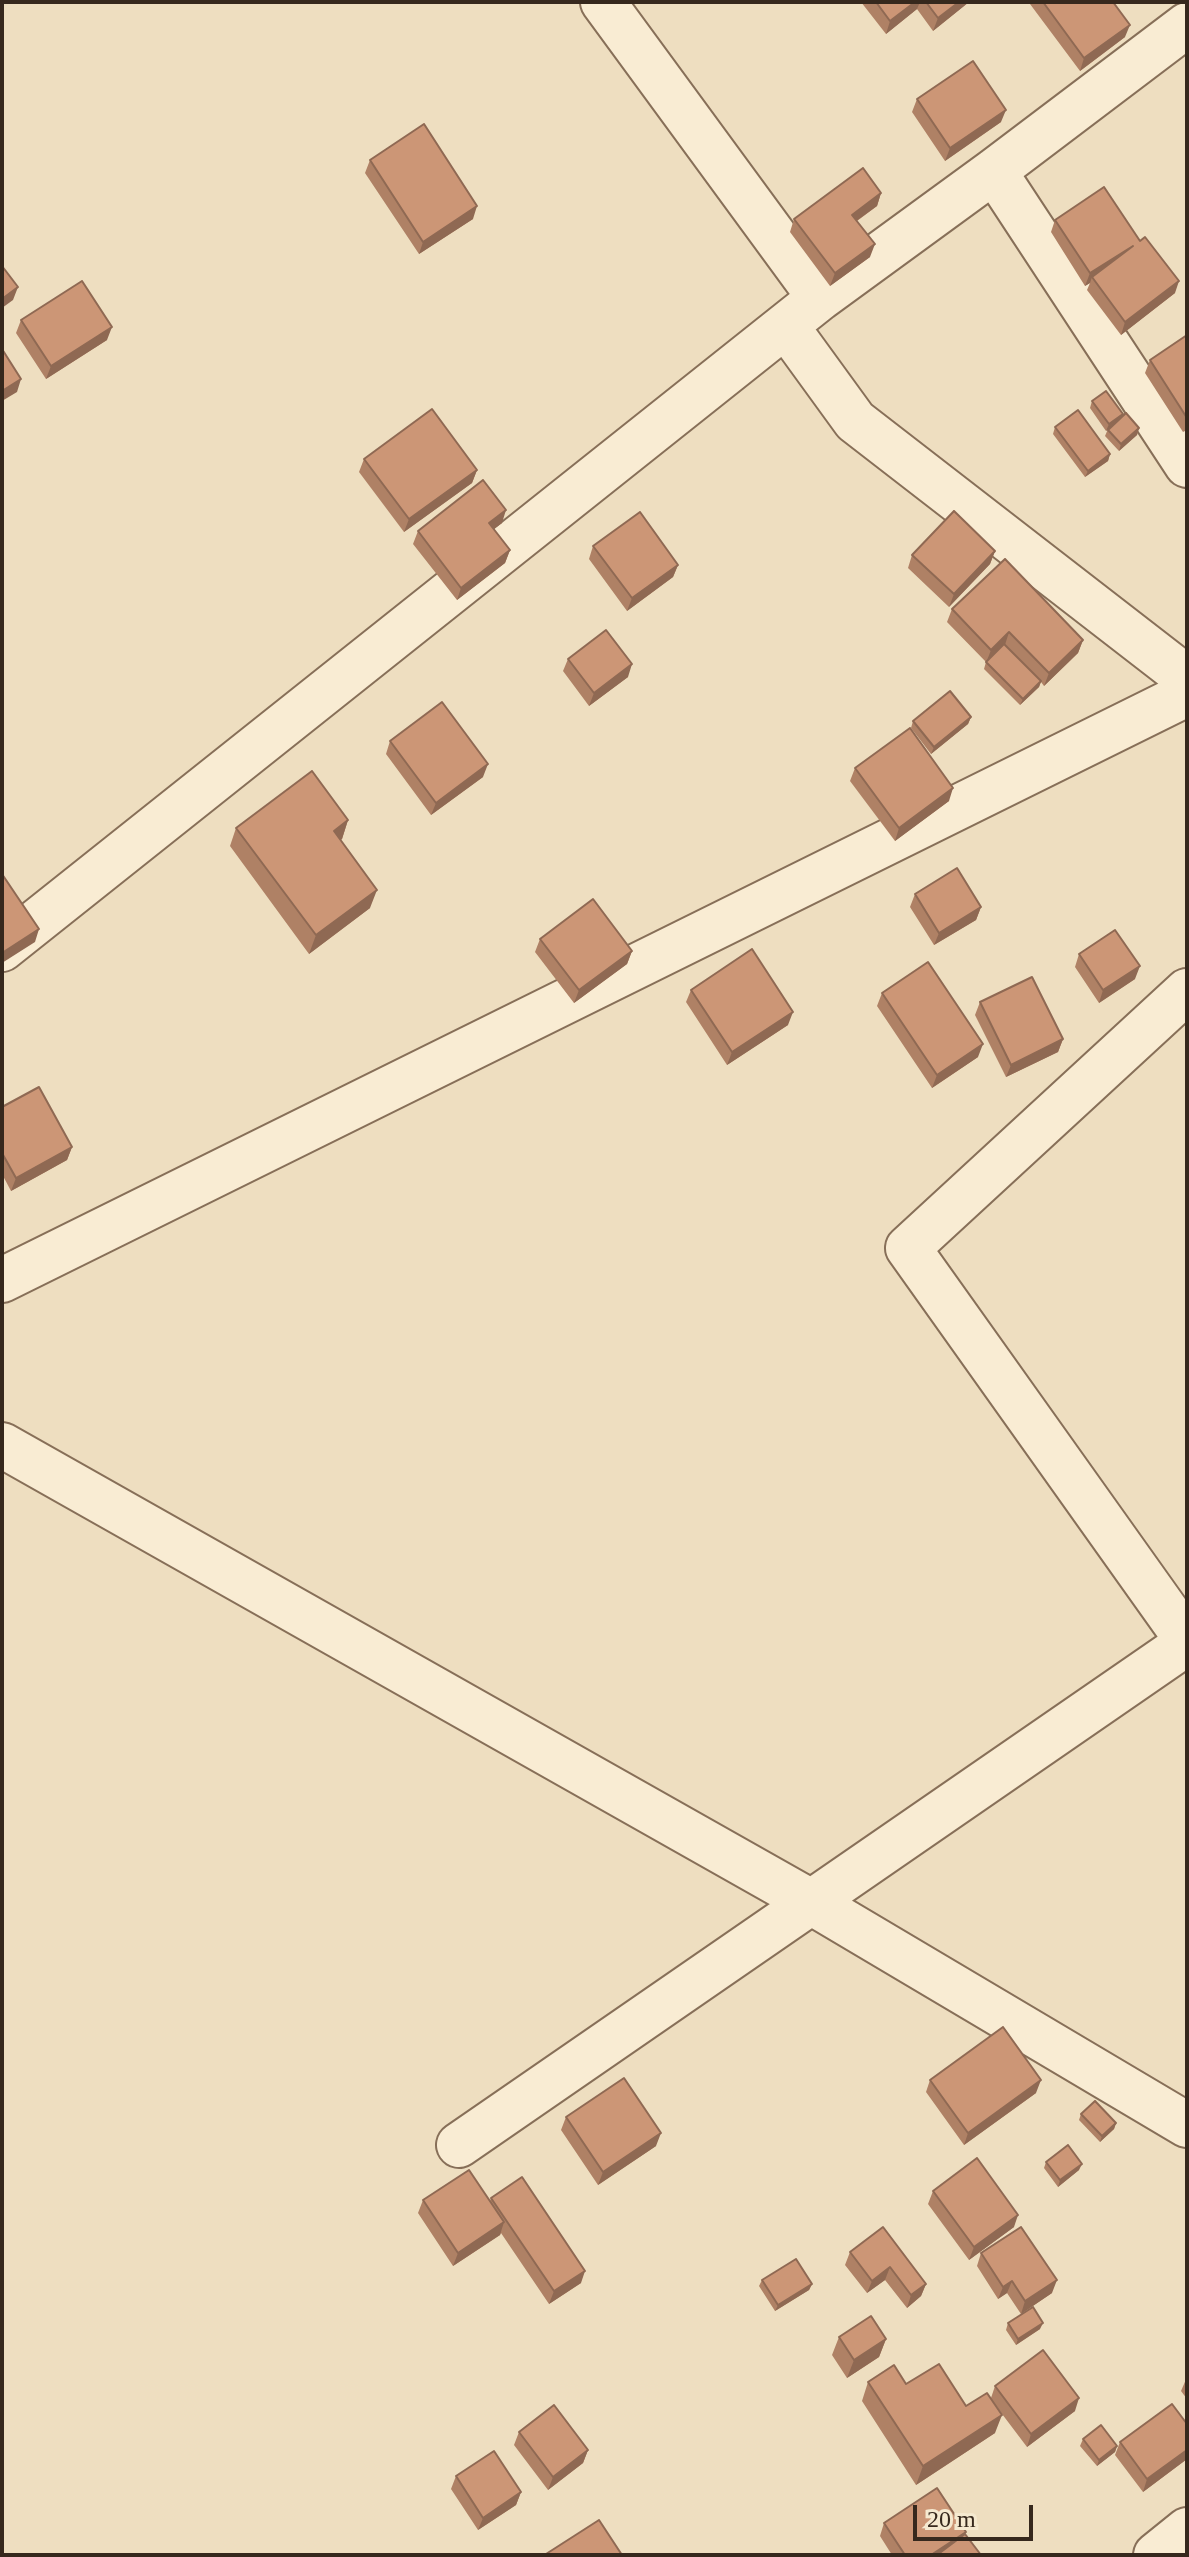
<!DOCTYPE html>
<style>
body{margin:0}
#map{position:relative;width:1189px;height:2557px;overflow:hidden;background:#eedec0;font-family:"Times New Roman",serif}
canvas{display:block}
.frame{position:absolute;inset:0;border:4px solid #36281d;pointer-events:none}
.scale{position:absolute;left:913px;top:2505px;width:120px;height:36px;box-sizing:border-box;border:4px solid #36281d;border-top:0;padding-left:10px;font-size:24px;line-height:28px;white-space:nowrap;color:#36281d;-webkit-text-stroke:6px #f5e9d0;paint-order:stroke}
</style>
<div id="map">
<canvas width="1189" height="2557"></canvas>
<div class="frame"></div>
<div class="scale">20 m</div>
</div>
<script>
const ctx = document.querySelector('canvas').getContext('2d');
ctx.lineJoin = 'round';
const shape = rows => new Path2D(rows.map(r => 'M' + r).join(''));
function strokePath(path, color, width, dash) { ctx.strokeStyle = color; ctx.lineWidth = width; ctx.lineCap = dash ? 'butt' : 'round'; ctx.setLineDash(dash || []); ctx.stroke(path); }
function fillPath(path, color) { ctx.fillStyle = color; ctx.fill(path, 'evenodd'); }
const minor = shape([
 [603,2,820,298],
 [994,171,1187,465],
 [786,326,855,421,1187,678],
 [2,949,820,298,994,171,1187,25],
 [1187,991,908,1248,1187,1640],
 [2,1280,1187,694],
 [2,1445,811,1902,1187,2125],
 [459,2145,1187,1643]
]);
const tertiary = shape([
 [1156,2555,1187,2530]
]);
strokePath(minor, '#876f58', 48);
strokePath(tertiary, '#876f58', 48);
strokePath(minor, '#f9ecd3', 44);
strokePath(tertiary, '#f9ecd3', 44);
fillPath(shape([
 [861,2,969,2,933,31,917,9,886,34],
 [1031,2,1113,2,1125,37,1080,71,1030,4],
 [917,99,1001,122,945,161,912,112],
 [370,160,473,219,419,254,365,173],
 [881,193,877,206,857,221,870,257,830,286,790,232,794,219],
 [1055,220,1175,293,1121,335,1087,290,1090,283,1085,286,1051,232],
 [21,320,107,340,46,379,16,333],
 [1187,335,1187,430,1183,432,1145,373,1150,360],
 [1092,401,1139,428,1137,435,1119,451,1105,436,1108,429,1106,431,1090,408],
 [1055,427,1110,454,1108,461,1085,477,1053,434],
 [364,459,477,470,472,483,404,532,359,472],
 [502,523,493,529,510,550,505,563,457,600,413,544,418,531],
 [593,546,678,565,673,577,627,611,589,559],
 [995,551,990,564,949,607,908,568,912,555],
 [952,609,1083,640,1078,653,1044,686,1041,682,1039,687,1020,705,984,669,986,662,947,622],
 [568,659,628,677,589,706,563,671],
 [971,717,968,724,931,754,911,728,913,721],
 [390,741,483,777,431,815,386,754],
 [855,768,949,801,895,841,850,781],
 [348,820,342,839,340,840,370,908,309,954,230,846,236,828],
 [915,894,981,907,976,920,934,945,910,907],
 [540,939,632,951,627,964,574,1003,535,952],
 [1079,954,1135,979,1099,1003,1075,967],
 [691,990,788,1025,727,1065,686,1002],
 [882,993,978,1057,932,1088,877,1006],
 [980,1002,1063,1039,1058,1052,1006,1077,975,1015],
 [2,1107,72,1147,67,1160,11,1191,2,1174],
 [930,2080,1036,2093,964,2145,926,2092],
 [1081,2114,1116,2123,1114,2129,1100,2142,1079,2120],
 [566,2117,656,2146,598,2185,561,2130],
 [1046,2162,1079,2170,1058,2187,1044,2168],
 [933,2191,1014,2227,969,2260,928,2204],
 [491,2198,581,2283,549,2304,501,2233,500,2235,453,2266,418,2213,423,2200,490,2201],
 [883,2227,926,2284,921,2296,907,2308,885,2280,867,2293,845,2265,850,2252],
 [981,2253,1052,2293,1021,2314,1007,2293,998,2299,977,2266],
 [762,2280,812,2284,809,2290,775,2311,759,2286],
 [1008,2323,1040,2329,1016,2345,1006,2330],
 [839,2337,886,2339,879,2357,847,2378,832,2355],
 [1187,2377,1187,2399,1181,2391],
 [868,2382,906,2384,966,2406,991,2398,995,2386,1075,2411,1027,2447,996,2406,995,2433,916,2485,862,2401],
 [1187,2424,1187,2459,1143,2492,1115,2455,1120,2442],
 [519,2432,588,2450,583,2463,548,2490,514,2445],
 [1083,2439,1117,2446,1115,2452,1097,2466,1080,2446],
 [456,2476,521,2492,516,2505,478,2530,451,2489],
 [884,2523,966,2532,965,2534,981,2555,892,2555,880,2536]
]), '#af8165');
fillPath(shape([
 [915,2,920,2,917,9,886,34,890,21],
 [959,2,969,2,933,31,938,18],
 [1130,25,1125,37,1080,71,1084,58],
 [1006,110,1001,122,945,161,950,148],
 [881,193,877,206,848,227,852,215],
 [477,206,473,219,419,254,423,242],
 [875,244,870,257,830,286,835,273],
 [1133,246,1092,277,1090,283,1085,286,1090,273],
 [1179,281,1175,293,1121,335,1125,322],
 [18,287,13,300,2,308,2,299],
 [112,327,107,340,46,379,51,366],
 [21,379,17,392,2,401,2,391],
 [1123,414,1120,420,1106,431,1109,424],
 [1139,428,1137,435,1119,451,1121,444],
 [1110,454,1108,461,1085,477,1088,471],
 [477,470,472,483,404,532,409,519],
 [506,510,502,523,484,536,489,523],
 [510,550,505,563,457,600,461,588],
 [995,551,990,564,949,607,954,594],
 [678,565,673,577,627,611,632,598],
 [1009,632,1005,645,986,663,991,650],
 [1083,640,1078,653,1044,686,1049,673],
 [632,664,628,677,589,706,594,693],
 [1041,681,1039,687,1020,705,1023,699],
 [971,717,968,724,931,754,934,747],
 [488,764,483,777,431,815,436,803],
 [953,788,949,801,895,841,899,828],
 [348,820,342,839,327,850,334,831],
 [377,890,370,908,309,954,316,935],
 [981,907,976,920,934,945,939,933],
 [39,929,35,942,2,963,2,953],
 [632,951,627,964,574,1003,579,990],
 [1140,966,1135,979,1099,1003,1103,990],
 [793,1012,788,1025,727,1065,732,1052],
 [1063,1039,1058,1052,1006,1077,1011,1065],
 [983,1044,978,1057,932,1088,937,1075],
 [72,1147,67,1160,11,1191,16,1178],
 [1041,2080,1036,2093,964,2145,968,2133],
 [1116,2123,1114,2129,1100,2142,1102,2136],
 [661,2133,656,2146,598,2185,603,2172],
 [1082,2164,1079,2170,1058,2187,1060,2180],
 [1018,2215,1014,2227,969,2260,974,2247],
 [504,2222,500,2235,453,2266,458,2253],
 [890,2267,885,2280,867,2293,872,2281],
 [585,2271,581,2283,549,2304,554,2291],
 [1057,2280,1052,2293,1021,2314,1025,2301],
 [1012,2281,1007,2293,998,2299,1003,2287],
 [812,2284,809,2290,775,2311,778,2305],
 [926,2284,921,2296,907,2308,911,2295],
 [1043,2323,1040,2329,1016,2345,1018,2339],
 [886,2339,879,2357,847,2378,854,2360],
 [1079,2398,1075,2411,1027,2447,1031,2434],
 [1002,2415,995,2433,916,2485,923,2466],
 [1117,2446,1115,2452,1097,2466,1099,2460],
 [588,2450,583,2463,548,2490,553,2477],
 [1187,2450,1187,2459,1143,2492,1147,2479],
 [521,2492,516,2505,478,2530,483,2518],
 [966,2532,961,2544,946,2555,931,2555]
]), '#8f6953');
const building = shape([
 [876,2,915,2,890,21,876,2],
 [926,2,959,2,938,18,926,2],
 [1043,2,1113,2,1130,25,1084,58,1043,2],
 [973,61,1006,110,950,148,917,99,973,61],
 [424,124,477,206,423,242,370,160,424,124],
 [863,168,881,193,852,215,875,244,835,273,794,219,863,168],
 [1104,187,1140,241,1145,237,1179,281,1125,322,1092,277,1133,246,1090,273,1055,220,1104,187],
 [2,266,18,287,2,299,2,266],
 [82,281,112,327,51,366,21,320,82,281],
 [1187,335,1187,418,1150,360,1187,335],
 [2,349,21,379,2,391,2,349],
 [1106,391,1123,414,1109,424,1092,401,1106,391],
 [432,409,477,470,409,519,364,459,432,409],
 [1078,410,1110,454,1088,471,1055,427,1078,410],
 [1126,413,1139,428,1121,444,1108,430,1126,413],
 [483,480,506,510,489,523,510,550,461,588,418,531,483,480],
 [954,511,995,551,954,594,912,555,954,511],
 [640,512,678,565,632,598,593,546,640,512],
 [1005,559,1083,640,1049,673,1009,632,991,650,952,609,1005,559],
 [606,630,632,664,594,693,568,659,606,630],
 [1004,644,1041,681,1023,699,986,662,1004,644],
 [950,691,971,717,934,747,913,721,950,691],
 [442,702,488,764,436,803,390,741,442,702],
 [910,728,953,788,899,828,855,768,910,728],
 [312,771,348,820,334,831,377,890,316,935,236,828,312,771],
 [957,868,981,907,939,933,915,894,957,868],
 [2,874,39,929,2,953,2,874],
 [593,899,632,951,579,990,540,939,593,899],
 [1115,930,1140,966,1103,990,1079,954,1115,930],
 [752,949,793,1012,732,1052,691,990,752,949],
 [928,962,983,1044,937,1075,882,993,928,962],
 [1032,977,1063,1039,1011,1065,980,1002,1032,977],
 [39,1087,72,1147,16,1178,2,1153,2,1107,39,1087],
 [1003,2027,1041,2080,968,2133,930,2080,1003,2027],
 [624,2078,661,2133,603,2172,566,2117,624,2078],
 [1095,2101,1116,2123,1102,2136,1081,2114,1095,2101],
 [1068,2145,1082,2164,1060,2180,1046,2162,1068,2145],
 [977,2158,1018,2215,974,2247,933,2191,977,2158],
 [469,2170,504,2222,458,2253,423,2200,469,2170],
 [522,2177,585,2271,554,2291,491,2198,522,2177],
 [883,2227,926,2284,911,2295,890,2267,872,2281,850,2252,883,2227],
 [1021,2227,1057,2280,1025,2301,1012,2281,1003,2287,981,2253,1021,2227],
 [796,2259,812,2284,778,2305,762,2280,796,2259],
 [1033,2307,1043,2323,1018,2339,1008,2323,1033,2307],
 [871,2316,886,2339,854,2360,839,2337,871,2316],
 [1043,2350,1079,2398,1031,2434,995,2386,1043,2350],
 [939,2364,966,2406,987,2393,1002,2415,923,2466,868,2382,894,2365,906,2384,939,2364],
 [1172,2404,1187,2424,1187,2450,1147,2479,1120,2442,1172,2404],
 [554,2405,588,2450,553,2477,519,2432,554,2405],
 [1101,2425,1117,2446,1099,2460,1083,2439,1101,2425],
 [494,2451,521,2492,483,2518,456,2476,494,2451],
 [937,2488,966,2532,931,2555,905,2555,884,2523,937,2488],
 [599,2520,622,2555,547,2555,546,2554,599,2520],
 [965,2534,981,2555,937,2555,965,2534]
]);
fillPath(building, '#cc9676');
strokePath(building, '#8f6953', 2);
</script>
